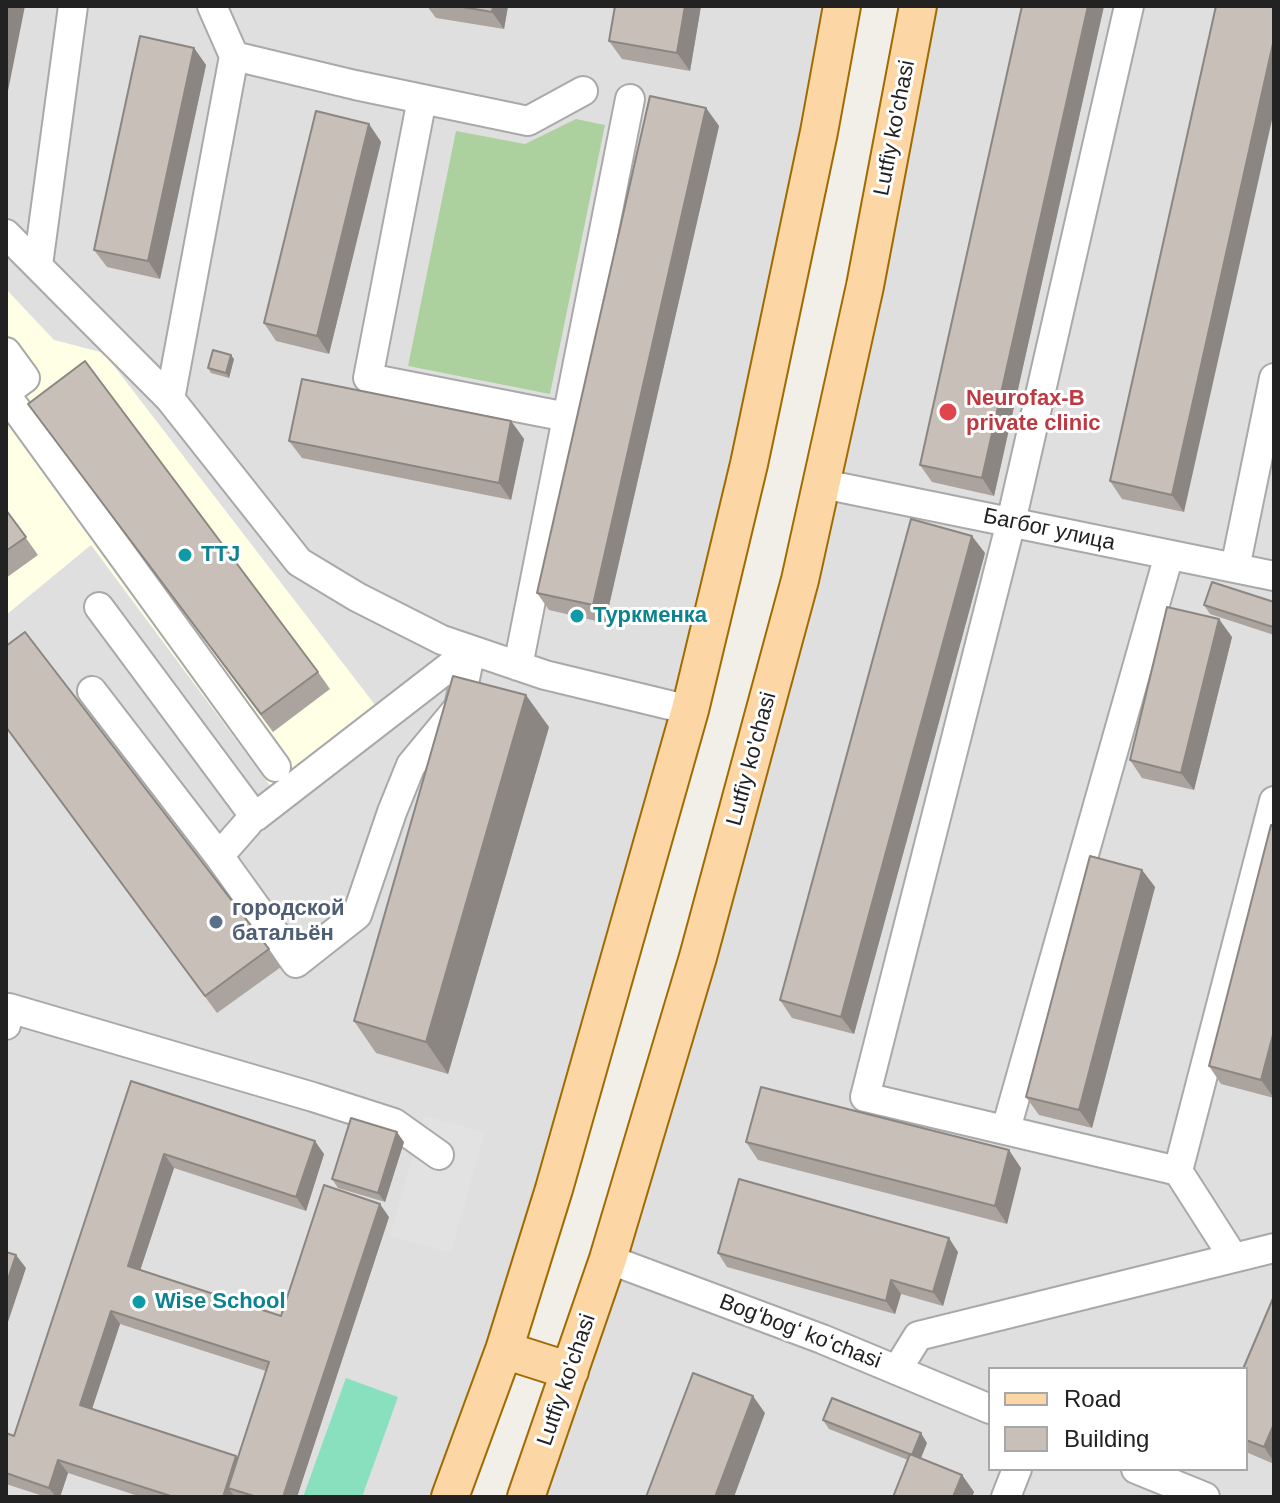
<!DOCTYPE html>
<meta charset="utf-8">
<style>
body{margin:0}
#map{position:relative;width:1280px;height:1503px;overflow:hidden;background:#f2efe9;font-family:Arial,sans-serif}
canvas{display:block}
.frame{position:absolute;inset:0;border:8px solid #222;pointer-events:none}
.legend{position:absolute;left:988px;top:1367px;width:260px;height:104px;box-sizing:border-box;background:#fff;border:2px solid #a7a7a7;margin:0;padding:10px 14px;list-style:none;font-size:24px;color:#222}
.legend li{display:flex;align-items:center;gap:16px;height:40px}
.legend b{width:40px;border:2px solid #a7a7a7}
</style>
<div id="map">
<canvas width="1280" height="1503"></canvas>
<div class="frame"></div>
<ul class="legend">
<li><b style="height:10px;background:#fcd6a4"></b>Road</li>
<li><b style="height:22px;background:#c7bfb8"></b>Building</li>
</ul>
</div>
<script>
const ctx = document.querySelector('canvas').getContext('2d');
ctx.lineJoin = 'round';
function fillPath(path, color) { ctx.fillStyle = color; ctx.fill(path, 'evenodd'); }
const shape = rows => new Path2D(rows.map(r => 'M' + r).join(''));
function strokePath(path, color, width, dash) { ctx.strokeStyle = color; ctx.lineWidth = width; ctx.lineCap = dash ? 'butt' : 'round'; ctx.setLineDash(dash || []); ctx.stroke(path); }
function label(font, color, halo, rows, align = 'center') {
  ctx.font = font + ' Arial,sans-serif'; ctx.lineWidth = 6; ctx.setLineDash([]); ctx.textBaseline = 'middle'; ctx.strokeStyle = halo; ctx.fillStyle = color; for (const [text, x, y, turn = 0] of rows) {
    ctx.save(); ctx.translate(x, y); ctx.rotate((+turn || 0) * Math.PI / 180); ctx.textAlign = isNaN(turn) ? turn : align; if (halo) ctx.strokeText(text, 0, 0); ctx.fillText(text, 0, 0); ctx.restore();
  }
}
fillPath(shape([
 [6,6,842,6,749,464,450,1497,6,1497],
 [918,6,1274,6,1274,1497,526,1497,698,957],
 [990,1369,1246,1369,1246,1469,990,1469]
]), '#e0dfdf');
fillPath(shape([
 [6,289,54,340,104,353,379,710,274,791,91,545,6,615]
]), '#ffffe5');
fillPath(shape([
 [576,119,605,125,550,394,408,366,456,131,525,144]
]), '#add19e');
fillPath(shape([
 [346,1378,398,1397,362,1497,303,1497]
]), '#88e0be');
fillPath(shape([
 [424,1116,485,1132,451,1253,390,1236]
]), '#e2e2e2');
const minor = shape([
 [212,6,234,56,355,85,528,121,583,91],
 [1129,6,1011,522,865,1097,1178,1171,1233,1257],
 [422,99,368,378,567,417],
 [6,234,170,399,299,562,357,597,442,640,545,675,690,710],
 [38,265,73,6],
 [6,352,25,378,6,392],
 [6,395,276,767],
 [170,399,234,56],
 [823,484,1274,576],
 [1235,568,1274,378],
 [99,607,255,817,471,650],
 [518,666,630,99],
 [92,691,219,856],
 [248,823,219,856,296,963,357,915,392,812,411,765,459,707,471,650],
 [6,1025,9,1008,313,1097,394,1123,439,1155],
 [1006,1129,1169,555],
 [1178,1171,1274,801],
 [608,1259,822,1339,990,1409],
 [897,1370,918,1336,1274,1248],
 [1136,1469,1205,1497],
 [1006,1497,1017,1469]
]);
const major = shape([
 [504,1350,570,1371],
 [450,1497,504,1350,554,1189,690,710,749,464,819,132,842,6],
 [526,1497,608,1259,698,957,800,580,865,286,918,6]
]);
strokePath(minor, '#a9a9a9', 32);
strokePath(major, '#a06b00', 40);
strokePath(minor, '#fff', 28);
strokePath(major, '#fcd6a4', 36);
fillPath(shape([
 [427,6,508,6,504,29,436,18],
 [701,6,690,71,622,59,609,41],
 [1022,6,1104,6,994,496,932,482,920,465],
 [1216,6,1184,512,1122,499,1110,481],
 [194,48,206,65,160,279,107,267,94,250],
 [706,108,719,126,605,623,549,610,537,593],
 [369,124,381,142,329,354,276,341,264,323],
 [234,359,229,378,211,373,208,368],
 [28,404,318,672,330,689,273,732],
 [511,421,524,439,511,500,302,458,289,441],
 [6,510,38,555,6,578],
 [985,553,854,1034,792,1018,780,1000],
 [1274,602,1274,635,1210,614,1204,605],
 [1232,637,1194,790,1142,778,1130,760],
 [549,727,448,1074,376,1053,354,1021],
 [6,728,269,949,281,967,217,1013],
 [1274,826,1274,1098,1221,1084,1209,1066],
 [1142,870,1155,887,1092,1128,1039,1115,1026,1097],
 [131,1081,324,1154,306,1211,174,1168,140,1270,281,1316,389,1217,297,1497,141,1497,68,1473,60,1497,46,1497,6,1484,6,1433,14,1436],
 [120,1324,266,1371,238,1458,92,1409],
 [404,1142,385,1202,338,1188,332,1179],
 [746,1142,1021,1168,1007,1224,758,1160],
 [958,1252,943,1306,901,1294,895,1314,727,1267,718,1253],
 [1274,1296,1274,1464,1246,1452,1246,1369],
 [823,1420,927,1443,921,1458,962,1475,974,1492,972,1497,893,1497,908,1460,829,1429]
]), '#aba49e');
fillPath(shape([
 [9,6,25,6,6,101,6,23],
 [493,6,508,6,504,29,492,12],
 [685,6,701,6,690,71,677,53],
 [1088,6,1104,6,994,496,982,478],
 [1274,39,1274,111,1184,512,1172,495],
 [194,48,206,65,160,279,148,261],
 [706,108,719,126,605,623,593,605],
 [369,124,381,142,329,354,317,336],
 [231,355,234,359,229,378,226,373],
 [511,421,524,439,511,500,499,483],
 [972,536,985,553,854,1034,841,1017],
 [1219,619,1232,637,1194,790,1181,773],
 [526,695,549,727,448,1074,426,1042],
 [1142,870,1155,887,1092,1128,1079,1110],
 [1274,1031,1274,1098,1261,1080],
 [397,1132,404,1142,385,1202,378,1193],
 [315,1141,324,1154,306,1211,296,1197],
 [1009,1150,1021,1168,1007,1224,995,1206],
 [164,1154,174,1168,137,1280,128,1266],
 [380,1204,389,1217,297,1497,283,1497],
 [949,1238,958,1252,943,1306,933,1292],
 [16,1255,26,1268,6,1328,6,1285],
 [891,1280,901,1294,895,1314,886,1301],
 [111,1311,120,1324,89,1418,80,1405],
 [753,1396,765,1413,734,1497,715,1497],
 [1274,1424,1274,1462,1264,1447],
 [921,1433,927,1443,918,1465,912,1455],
 [236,1456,246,1469,228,1488,235,1497,223,1497],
 [58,1460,68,1473,60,1497,56,1497,49,1488],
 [962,1475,974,1492,972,1497,953,1497]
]), '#8b8681');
const building = shape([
 [6,6,9,6,6,23,6,6],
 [457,6,493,6,492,12,457,6],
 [615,6,685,6,677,53,609,41,615,6],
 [1022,6,1088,6,982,478,920,465,1022,6],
 [1216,6,1274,7,1274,39,1172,495,1110,481,1216,6],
 [140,36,194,48,148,261,94,250,140,36],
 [650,96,706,108,593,605,537,593,650,96],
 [316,111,369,124,317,336,264,323,316,111],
 [213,350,231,355,226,373,208,368,213,350],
 [85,361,318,672,261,714,28,404,85,361],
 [302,379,511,421,499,483,289,441,302,379],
 [6,510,26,537,6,551,6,510],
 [911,519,972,536,841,1017,780,1000,911,519],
 [1212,582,1274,602,1273,627,1204,605,1212,582],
 [1167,607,1219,619,1181,773,1130,760,1167,607],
 [25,632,269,949,205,996,6,727,6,646,25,632],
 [453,676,526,695,426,1042,354,1021,453,676],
 [1271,825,1274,826,1274,1031,1261,1080,1209,1066,1271,825],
 [1090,856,1142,870,1079,1110,1026,1097,1090,856],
 [131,1081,315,1141,296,1197,164,1154,128,1266,281,1316,324,1185,380,1204,283,1497,257,1497,228,1488,269,1362,111,1311,80,1405,236,1456,223,1497,174,1497,58,1460,49,1488,6,1473,6,1433,14,1436,131,1081],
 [761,1087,1009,1150,995,1206,746,1142,761,1087],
 [351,1118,397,1132,378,1193,332,1179,351,1118],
 [739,1179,949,1238,933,1292,891,1280,886,1301,718,1253,739,1179],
 [6,1252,16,1255,6,1285,6,1252],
 [1274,1296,1274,1424,1264,1447,1246,1440,1246,1369,1243,1369,1274,1296],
 [693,1373,753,1396,715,1497,646,1497,693,1373],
 [832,1398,921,1433,912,1455,823,1420,832,1398],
 [910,1454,962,1475,953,1497,893,1497,910,1454]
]);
fillPath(building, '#c7bfb8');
strokePath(building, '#8b8681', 2);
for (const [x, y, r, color] of [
 [948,412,10,"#e0444e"],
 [185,555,8,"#0f9aa8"],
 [577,616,8,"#0f9aa8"],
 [216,922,8,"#5c6f8a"],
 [139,1302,8,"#0f9aa8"]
]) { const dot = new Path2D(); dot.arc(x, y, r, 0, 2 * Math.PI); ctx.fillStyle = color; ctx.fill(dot); strokePath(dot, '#fff', 3); }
label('22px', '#222', '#fff', [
 ["Lutfiy ko'chasi",895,128,-79],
 ["Багбог улица",1049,530,12],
 ["Lutfiy ko'chasi",752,759,-75],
 ["Bogʻbogʻ koʻchasi",800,1332,21],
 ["Lutfiy ko'chasi",567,1380,-71]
]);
label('bold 22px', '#be3a42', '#fff', [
 ["Neurofax-B",966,399],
 ["private clinic",966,424]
], 'left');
label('bold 22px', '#0d838f', '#fff', [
 ["TTJ",201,555],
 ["Туркменка",593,616],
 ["Wise School",155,1302]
], 'left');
label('bold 22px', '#4e5e75', '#fff', [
 ["городской",232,909],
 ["батальён",232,934]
], 'left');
</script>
